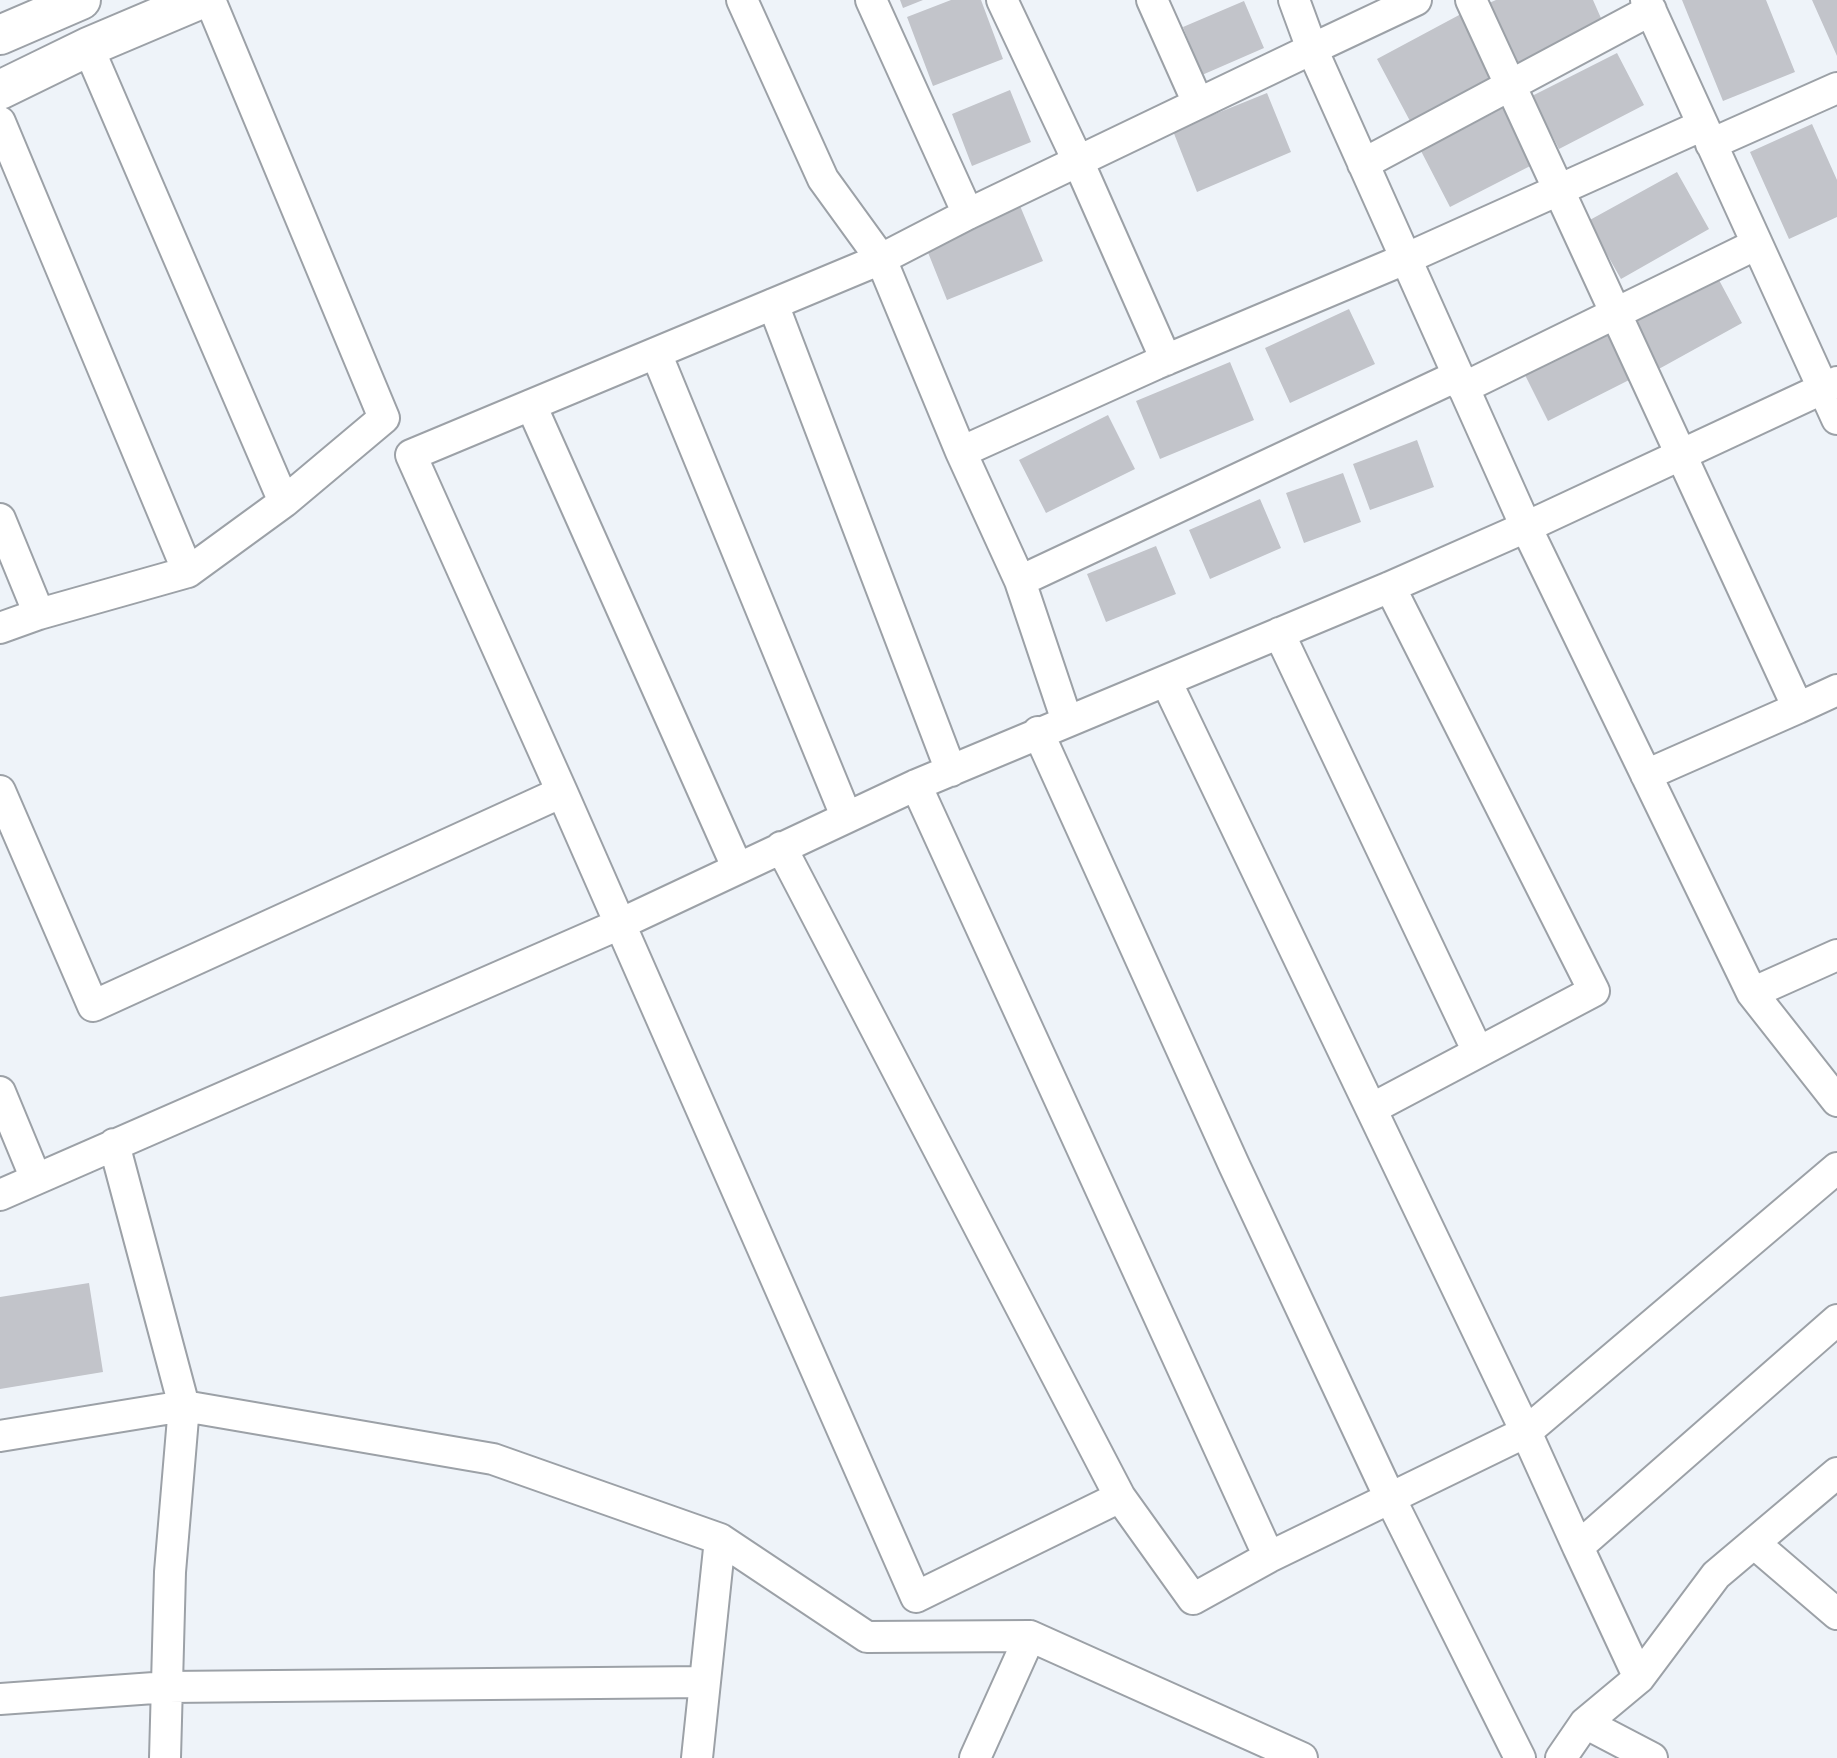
<!DOCTYPE html>
<style>
body{margin:0}
canvas{display:block;background:#eef3f9}
</style>
<canvas width="1837" height="1758"></canvas>
<script>
const ctx = document.querySelector('canvas').getContext('2d');
ctx.lineJoin = 'round';
function fillPath(path, color) { ctx.fillStyle = color; ctx.fill(path, 'evenodd'); }
const shape = rows => new Path2D(rows.map(r => 'M' + r).join(''));
function strokePath(path, color, width, dash) { ctx.strokeStyle = color; ctx.lineWidth = width; ctx.lineCap = dash ? 'butt' : 'round'; ctx.setLineDash(dash || []); ctx.stroke(path); }
fillPath(shape([
 [900,0,923,0,903,8],
 [951,0,981,0,1003,59,933,86,907,17],
 [1496,0,1593,0,1604,25,1517,64,1489,3],
 [1682,0,1766,0,1795,72,1723,101],
 [1812,0,1837,0,1837,56],
 [1244,1,1264,48,1202,75,1183,27],
 [1461,14,1494,76,1410,121,1377,59],
 [1617,53,1644,105,1559,149,1532,96],
 [1010,90,1031,142,972,166,952,114],
 [1267,93,1291,152,1197,192,1173,131],
 [1509,105,1538,162,1450,207,1421,151],
 [1812,124,1837,180,1837,217,1789,239,1750,152],
 [1677,172,1709,229,1621,279,1588,221],
 [1018,201,1043,261,947,300,923,240],
 [1712,267,1742,323,1657,370,1626,314],
 [1349,309,1375,364,1290,403,1265,348],
 [1608,324,1635,377,1548,421,1521,367],
 [1230,362,1254,420,1160,459,1136,401],
 [1108,415,1135,469,1046,513,1019,460],
 [1417,440,1434,487,1370,510,1353,464],
 [1343,473,1361,522,1304,543,1286,493],
 [1260,499,1281,548,1210,579,1189,530],
 [1156,546,1176,594,1106,622,1087,574],
 [89,1283,103,1372,0,1389,0,1297]
]), '#c2c4ca');
const minor = shape([
 [742,0,823,179,881,259,411,455,562,792,916,1597,1120,1497,781,847],
 [871,0,968,214],
 [1002,0,1078,161,1166,360],
 [1152,0,1198,103],
 [1416,0,1312,49,1526,527,1752,993,1837,1101],
 [1471,0,1798,708,1646,775],
 [1646,0,1837,419],
 [88,47,284,502],
 [0,122,188,572,284,502,384,418,210,0],
 [1711,144,1837,88],
 [1363,164,1651,10],
 [773,304,951,771],
 [656,353,846,816],
 [1463,388,1757,244],
 [531,405,737,867],
 [961,452,1156,364,1405,259,1703,125],
 [0,519,39,614,188,572],
 [1020,581,1457,376],
 [0,628,39,614],
 [1279,633,1478,1052],
 [1798,708,1837,690],
 [1067,721,1020,581,961,452,881,259,968,214,1312,49,1294,0],
 [1038,732,1234,1165,1390,1498,1520,1758],
 [916,785,1269,1557],
 [0,791,93,1006,562,792],
 [1752,993,1837,955],
 [0,1092,36,1179],
 [1373,1108,1594,991,1390,587],
 [114,1144,184,1406,170,1572,165,1758],
 [1837,1168,1526,1432,1578,1547,1837,1320],
 [0,1195,620,924,916,785,1390,587,1526,527,1837,382],
 [0,1436,184,1406,493,1459,720,1539],
 [1120,1497,1193,1599,1269,1557,1526,1432,1166,681],
 [1754,1543,1837,1614],
 [1578,1547,1639,1678],
 [0,1699,168,1687,705,1682],
 [1585,1723,1652,1758],
 [697,1758,720,1539,867,1637,1030,1636,1302,1758],
 [975,1758,1030,1636],
 [1561,1758,1585,1723,1639,1678,1716,1575,1837,1473]
]);
const tertiary = shape([
 [0,35,81,0],
 [0,90,88,47,199,0]
]);
strokePath(minor, '#9ca1a7', 34);
strokePath(tertiary, '#9ca1a7', 42);
strokePath(minor, '#fff', 30);
strokePath(tertiary, '#fff', 38);
</script>
